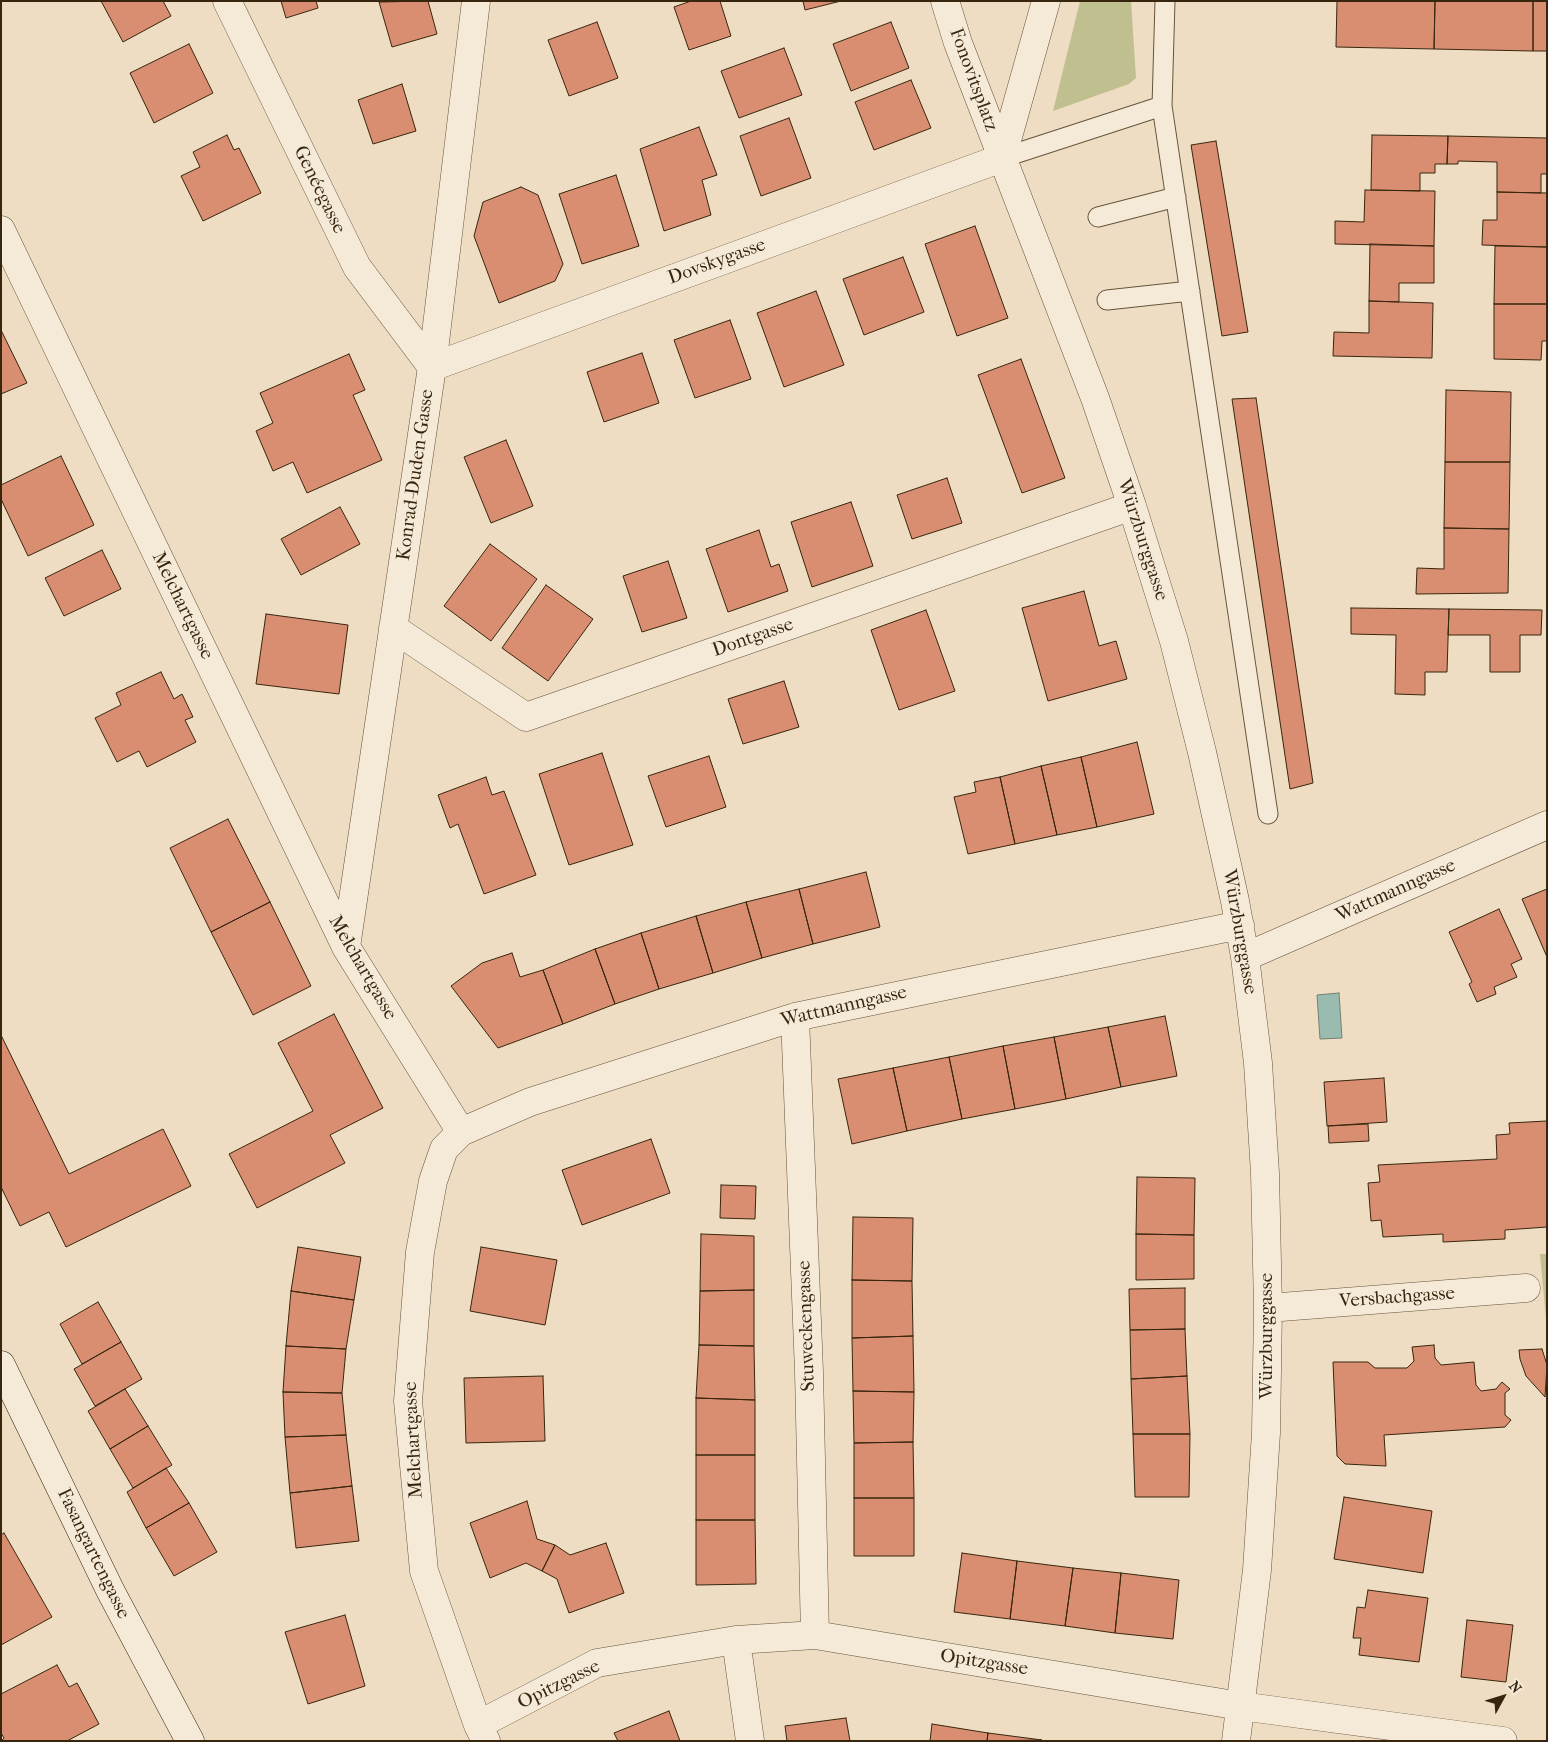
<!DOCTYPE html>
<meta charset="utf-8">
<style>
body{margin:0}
#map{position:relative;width:1548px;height:1742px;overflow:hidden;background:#efddc3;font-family:"IM FELL French Canon",serif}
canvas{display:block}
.frame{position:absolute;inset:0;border:2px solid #37260d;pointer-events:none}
.north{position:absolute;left:1478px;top:1672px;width:50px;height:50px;-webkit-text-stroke:4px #f5e9d8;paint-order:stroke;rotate:51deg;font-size:14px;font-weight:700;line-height:20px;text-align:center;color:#37260d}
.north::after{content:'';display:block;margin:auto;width:18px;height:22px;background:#37260d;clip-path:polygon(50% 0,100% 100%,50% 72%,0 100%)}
</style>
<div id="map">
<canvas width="1548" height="1742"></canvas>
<div class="frame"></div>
<div class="north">N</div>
</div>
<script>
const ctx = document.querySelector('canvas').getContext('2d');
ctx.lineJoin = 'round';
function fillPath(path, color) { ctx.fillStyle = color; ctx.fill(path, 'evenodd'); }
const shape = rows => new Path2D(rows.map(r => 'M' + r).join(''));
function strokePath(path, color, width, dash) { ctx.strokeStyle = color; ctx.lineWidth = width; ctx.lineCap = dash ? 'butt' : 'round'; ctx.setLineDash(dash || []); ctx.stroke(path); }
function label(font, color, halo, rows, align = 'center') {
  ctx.font = font + ' "IM FELL French Canon",serif'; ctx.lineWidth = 4.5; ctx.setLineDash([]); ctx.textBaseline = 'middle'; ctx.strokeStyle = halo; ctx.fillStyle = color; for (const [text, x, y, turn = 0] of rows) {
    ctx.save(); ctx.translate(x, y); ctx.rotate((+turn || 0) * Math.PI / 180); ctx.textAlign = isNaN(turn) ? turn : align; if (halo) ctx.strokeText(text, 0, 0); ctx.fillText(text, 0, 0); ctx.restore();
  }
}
fillPath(shape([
 [1080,1,1131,1,1136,78,1129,84,1053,111],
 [1540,1254,1547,1254,1547,1319,1546,1319]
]), '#c0bf8f');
const water = shape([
 [1339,993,1342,1038,1320,1039,1317,995,1339,993]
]);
fillPath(water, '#9abcb0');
strokePath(water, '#72806f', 1);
const building = shape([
 [101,1,163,1,171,16,123,42,101,1],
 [281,1,316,1,318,8,286,18,281,1],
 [428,1,437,34,392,47,379,2,428,1],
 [691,1,720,1,731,36,689,50,674,7,691,1],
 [803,1,841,1,805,10,803,1],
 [1337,1,1435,1,1434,49,1336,47,1337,1],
 [1435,1,1533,1,1533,51,1434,49,1435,1],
 [1533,1,1547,1,1547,51,1533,51,1533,1],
 [597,22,618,78,569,96,548,40,597,22],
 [891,22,909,68,851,91,833,44,891,22],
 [189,44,213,93,154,123,130,73,189,44],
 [784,48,802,95,739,118,721,71,784,48],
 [911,80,931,128,874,150,855,102,911,80],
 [402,84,416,131,373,144,358,100,402,84],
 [789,118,811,178,761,196,740,136,789,118],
 [699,127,717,175,702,180,711,215,664,231,640,149,699,127],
 [227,135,234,150,239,148,261,193,203,221,181,176,200,167,193,152,227,135],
 [1372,135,1448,136,1447,164,1435,164,1435,173,1420,173,1420,191,1371,190,1372,135],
 [1448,136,1547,138,1547,174,1541,174,1541,193,1497,192,1497,162,1458,161,1458,164,1447,164,1448,136],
 [1216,141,1248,332,1222,336,1191,145,1216,141],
 [616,175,639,246,582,264,559,194,616,175],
 [521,187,538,195,563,264,555,281,499,303,474,236,483,202,521,187],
 [1365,190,1435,191,1434,246,1335,244,1335,221,1364,222,1365,190],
 [1497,192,1547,193,1547,247,1482,245,1483,220,1497,220,1497,192],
 [975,226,1008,318,957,336,925,244,975,226],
 [1370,244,1434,246,1434,283,1399,283,1399,302,1369,301,1370,244],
 [1495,246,1547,247,1547,304,1494,304,1495,246],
 [903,257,924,312,864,335,843,279,903,257],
 [816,291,844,365,784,387,757,313,816,291],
 [1369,301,1433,303,1432,358,1333,356,1334,332,1369,333,1369,301],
 [1494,304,1547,304,1547,341,1542,341,1541,360,1494,359,1494,304],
 [730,320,751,379,695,398,674,340,730,320],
 [1,330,27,383,1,394,1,330],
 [642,353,659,403,604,422,587,372,642,353],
 [349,354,365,390,353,395,382,460,307,493,293,462,273,471,256,431,273,423,260,393,349,354],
 [1021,359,1065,478,1022,493,978,375,1021,359],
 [1446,390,1511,392,1510,462,1445,462,1446,390],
 [1256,398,1313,783,1290,789,1232,399,1256,398],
 [506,440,533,506,491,523,464,457,506,440],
 [61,456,94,525,28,556,1,499,1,485,61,456],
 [1445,462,1510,462,1509,529,1444,528,1445,462],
 [947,478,962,523,912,539,897,495,947,478],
 [851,502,873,566,812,587,791,522,851,502],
 [340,507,360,544,301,575,281,539,340,507],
 [1444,528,1509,529,1508,593,1416,594,1417,568,1444,569,1444,528],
 [759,530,771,567,779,564,788,591,728,612,706,549,759,530],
 [490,544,537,579,491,641,444,606,490,544],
 [102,550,121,589,64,616,45,578,102,550],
 [668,561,687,618,642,632,623,576,668,561],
 [546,585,593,619,548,681,502,648,546,585],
 [1084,591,1099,646,1116,641,1127,679,1048,701,1022,608,1084,591],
 [1351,608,1449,609,1447,672,1425,672,1425,695,1395,694,1396,635,1351,634,1351,608],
 [1449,609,1542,610,1541,635,1520,635,1520,672,1490,672,1490,635,1448,635,1449,609],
 [926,610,955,691,899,710,871,630,926,610],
 [266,614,348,625,339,694,256,684,266,614],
 [161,672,174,699,182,694,193,717,185,720,196,742,147,767,139,751,117,762,95,718,121,705,116,693,161,672],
 [784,681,799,727,743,744,728,699,784,681],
 [1137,742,1154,814,1097,827,1081,757,1137,742],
 [602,753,633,845,569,865,539,774,602,753],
 [709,756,726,807,666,827,648,776,709,756],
 [1081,757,1097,827,1057,835,1041,766,1081,757],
 [1041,766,1057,835,1015,844,1000,777,1041,766],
 [486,777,492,795,504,791,536,875,484,894,458,824,450,828,438,795,486,777],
 [1000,777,1015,844,968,854,954,797,976,792,974,782,1000,777],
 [228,819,270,902,211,932,170,848,228,819],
 [866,872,880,927,813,944,799,889,866,872],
 [799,889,813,944,762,958,746,902,799,889],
 [1547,889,1547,957,1522,899,1547,889],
 [270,902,311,986,253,1015,211,932,270,902],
 [746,902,762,958,713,973,696,916,746,902],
 [1499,909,1522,959,1511,964,1517,977,1494,987,1496,994,1477,1002,1469,984,1472,982,1449,932,1499,909],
 [696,916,713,973,659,989,641,933,696,916],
 [641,933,659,989,615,1004,595,949,641,933],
 [595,949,615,1004,563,1024,543,970,595,949],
 [512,953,520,977,543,970,563,1024,498,1048,451,986,482,963,512,953],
 [334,1014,383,1108,330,1135,345,1163,257,1208,229,1154,313,1111,278,1043,334,1014],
 [1165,1016,1177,1076,1121,1087,1108,1027,1165,1016],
 [1108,1027,1121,1087,1066,1099,1054,1037,1108,1027],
 [1,1035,69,1174,163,1129,191,1186,66,1247,49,1212,20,1226,1,1187,1,1035],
 [1054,1037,1066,1099,1015,1109,1003,1046,1054,1037],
 [1003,1046,1015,1109,962,1119,949,1057,1003,1046],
 [949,1057,962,1119,907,1131,893,1068,949,1057],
 [893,1068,907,1131,852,1144,838,1079,893,1068],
 [1384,1078,1387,1122,1327,1126,1324,1082,1384,1078],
 [1547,1121,1547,1227,1505,1230,1505,1239,1443,1242,1443,1234,1383,1237,1381,1220,1371,1221,1368,1183,1380,1182,1378,1165,1497,1159,1496,1135,1510,1134,1509,1123,1547,1121],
 [1368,1124,1369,1141,1329,1143,1328,1126,1368,1124],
 [651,1139,670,1193,582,1225,562,1170,651,1139],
 [1137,1177,1195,1178,1194,1235,1136,1234,1137,1177],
 [721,1185,756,1186,755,1219,720,1218,721,1185],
 [853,1217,913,1218,912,1281,852,1280,853,1217],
 [701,1234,754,1236,754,1290,700,1291,701,1234],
 [1136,1234,1194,1235,1194,1279,1136,1280,1136,1234],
 [298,1247,361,1257,354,1300,291,1291,298,1247],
 [481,1247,557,1260,545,1325,470,1311,481,1247],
 [852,1280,912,1281,913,1336,852,1338,852,1280],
 [1185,1288,1185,1329,1130,1330,1129,1289,1185,1288],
 [754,1290,754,1346,699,1345,700,1291,754,1290],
 [291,1291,354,1300,346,1349,286,1346,291,1291],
 [98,1302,121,1342,82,1364,60,1324,98,1302],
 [1185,1329,1187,1376,1131,1379,1130,1330,1185,1329],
 [913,1336,914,1392,853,1391,852,1338,913,1336],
 [121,1342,142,1379,95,1406,74,1369,121,1342],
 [699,1345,754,1346,755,1400,696,1398,699,1345],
 [1434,1345,1435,1358,1441,1365,1474,1362,1476,1385,1481,1391,1496,1389,1502,1382,1510,1389,1505,1393,1505,1415,1511,1420,1505,1427,1384,1435,1386,1466,1345,1464,1337,1456,1333,1362,1368,1362,1375,1368,1407,1368,1414,1361,1412,1347,1434,1345],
 [286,1346,346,1349,342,1393,283,1392,286,1346],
 [1542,1349,1547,1365,1545,1397,1526,1376,1520,1359,1519,1350,1542,1349],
 [543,1376,545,1441,466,1443,464,1378,543,1376],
 [1187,1376,1190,1434,1133,1434,1131,1379,1187,1376],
 [125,1389,148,1426,110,1449,88,1411,125,1389],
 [853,1391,914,1392,913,1442,854,1443,853,1391],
 [283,1392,342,1393,346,1435,285,1437,283,1392],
 [696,1398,755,1400,755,1455,696,1455,696,1398],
 [148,1426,172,1465,133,1488,110,1449,148,1426],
 [1133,1434,1190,1434,1189,1497,1135,1497,1133,1434],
 [346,1435,352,1486,290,1493,285,1437,346,1435],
 [913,1442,914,1498,854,1498,854,1443,913,1442],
 [696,1455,755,1455,755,1520,696,1520,696,1455],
 [166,1468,189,1503,146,1528,127,1492,166,1468],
 [352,1486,359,1541,296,1548,290,1493,352,1486],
 [1344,1497,1432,1511,1423,1573,1334,1559,1344,1497],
 [854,1498,914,1498,914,1556,854,1556,854,1498],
 [527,1501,537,1539,555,1545,542,1571,526,1563,490,1578,470,1523,527,1501],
 [189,1503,217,1552,174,1576,146,1528,189,1503],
 [696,1520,755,1520,756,1584,696,1585,696,1520],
 [4,1533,52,1617,1,1645,1,1535,4,1533],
 [606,1543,624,1593,569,1613,557,1579,542,1571,555,1545,570,1555,606,1543],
 [962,1553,1017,1561,1010,1619,954,1612,962,1553],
 [1017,1561,1073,1568,1065,1626,1010,1619,1017,1561],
 [1073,1568,1121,1573,1115,1633,1065,1626,1073,1568],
 [1121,1573,1179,1580,1173,1639,1115,1633,1121,1573],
 [1368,1590,1428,1598,1419,1662,1359,1655,1361,1638,1353,1638,1357,1607,1365,1608,1368,1590],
 [345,1615,365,1686,308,1704,285,1632,345,1615],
 [1467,1620,1513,1625,1506,1682,1461,1677,1467,1620],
 [57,1665,69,1687,77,1683,99,1724,67,1741,1,1741,4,1738,1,1733,1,1694,57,1665],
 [669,1711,680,1741,618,1741,614,1733,669,1711],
 [846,1718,850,1741,787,1741,785,1726,846,1718],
 [932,1724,988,1733,987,1741,930,1741,932,1724],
 [988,1733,1042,1740,987,1741,988,1733]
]);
fillPath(building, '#d98e71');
strokePath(building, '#37260d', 1);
const lane = shape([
 [1162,106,1268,814],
 [1002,158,1162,106,1165,1],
 [1098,217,1176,197],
 [1107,300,1190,291]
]);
const street = shape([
 [227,1,357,267,432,367,1002,158],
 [945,1,958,43,1095,398,1132,506,1174,641,1202,752,1235,901,1245,957,1258,1063,1265,1173,1268,1308,1266,1433,1257,1570,1236,1741],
 [1002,158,1046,1],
 [1,230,346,947,461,1132],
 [393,628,526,717,1132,506],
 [346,947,432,367,476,1],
 [1245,957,1547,825],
 [795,1017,809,1372,815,1635],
 [1268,1308,1526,1288],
 [736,1640,750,1741],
 [478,1725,597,1663,736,1640,815,1635,1240,1706,1503,1741],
 [486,1741,478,1725,424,1571,408,1401,420,1252,433,1181,444,1149,461,1132,530,1102,795,1017,1240,925]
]);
const secondary = shape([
 [1,1365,110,1590,190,1741]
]);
strokePath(lane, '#65543a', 21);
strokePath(street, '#65543a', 29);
strokePath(secondary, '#37260d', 29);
strokePath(lane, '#f5e9d8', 19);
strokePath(street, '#f5e9d8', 28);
strokePath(secondary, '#f5e9d8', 28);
label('19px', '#37260d', '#f5e9d8', [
 ["Fonovitsplatz",973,80,70],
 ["Genéegasse",319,190,64],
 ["Dovskygasse",717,262,-20],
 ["Konrad-Duden-Gasse",416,475,-82],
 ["Würzburggasse",1142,540,72],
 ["Melchartgasse",182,606,64],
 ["Dontgasse",753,638,-19],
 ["Wattmanngasse",1396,891,-24],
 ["Würzburggasse",1239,932,80],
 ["Melchartgasse",362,968,60],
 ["Wattmanngasse",844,1007,-13],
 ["Versbachgasse",1397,1298,-4],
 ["Stuweckengasse",807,1326,-92],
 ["Würzburggasse",1267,1336,-90],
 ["Melchartgasse",414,1440,-93],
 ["Fasangartengasse",93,1554,64],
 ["Opitzgasse",984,1663,9],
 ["Opitzgasse",559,1685,-26]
]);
</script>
